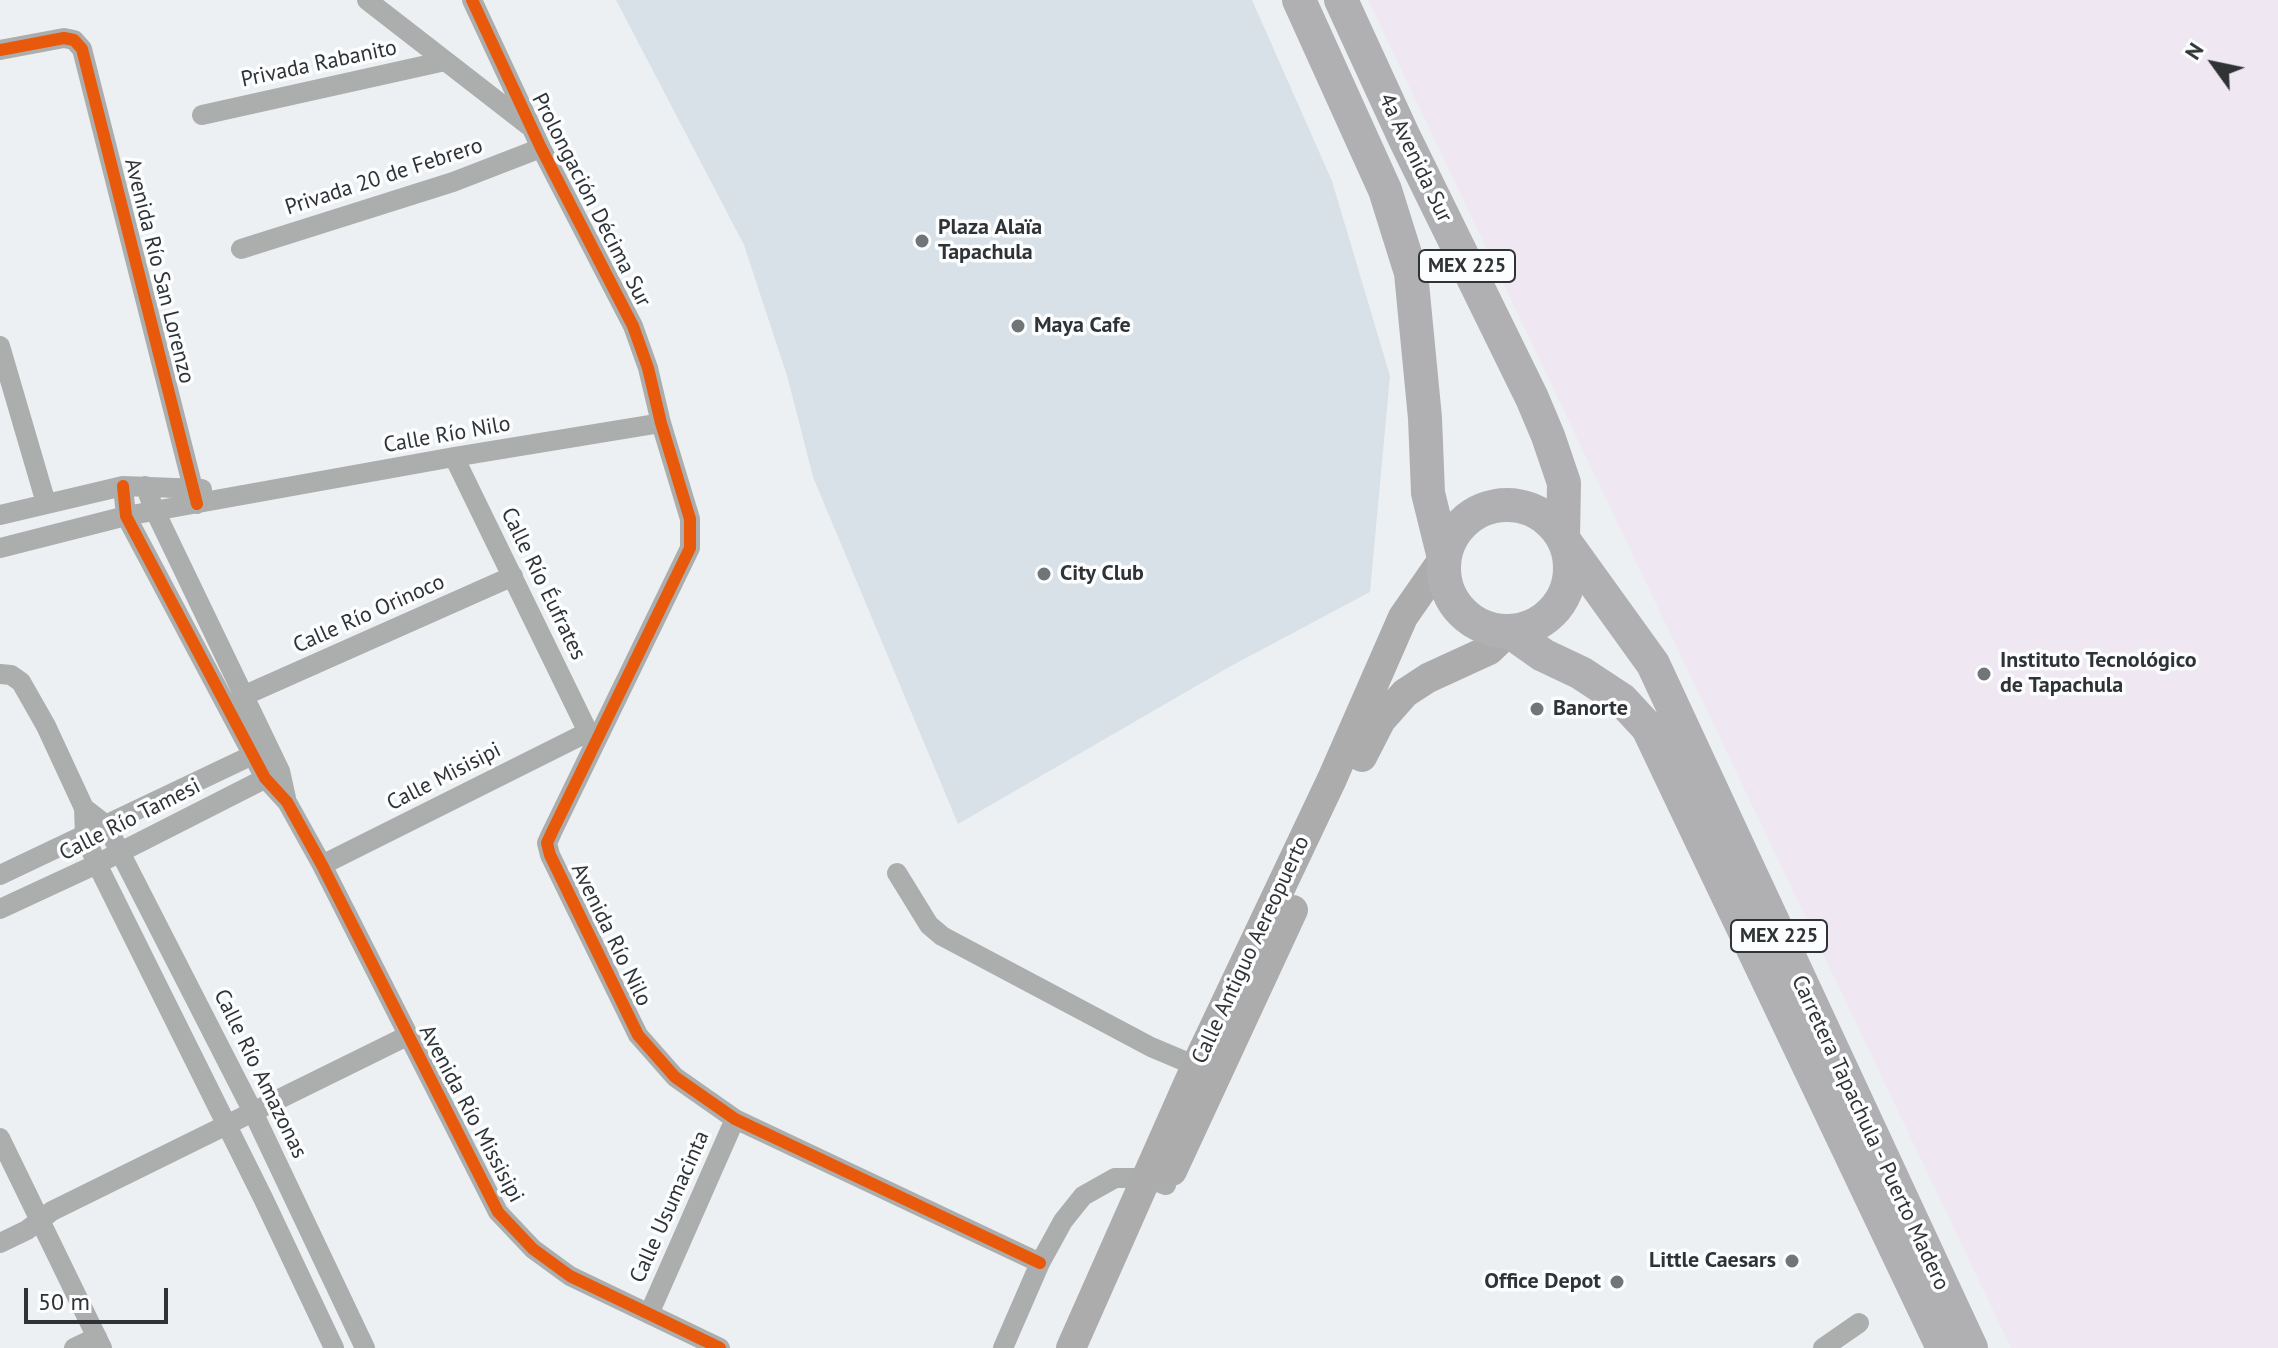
<!DOCTYPE html>
<meta charset="utf-8">
<style>
body{margin:0}
#map{position:relative;width:2278px;height:1348px;overflow:hidden;background:#edf0f3;font-family:"PT Sans",sans-serif}
canvas{display:block}
.north{position:absolute;left:2174px;top:24px;width:80px;height:80px;-webkit-text-stroke:6px #fcfdfe;paint-order:stroke;rotate:303deg;font-size:22px;font-weight:700;line-height:32px;text-align:center;color:#303335}
.north::after{content:'';display:block;margin:auto;width:28px;height:36px;background:#303335;clip-path:polygon(50% 0,100% 100%,50% 72%,0 100%)}
.scale{position:absolute;left:24px;top:1288px;width:144px;height:36px;box-sizing:border-box;border:4px solid #303335;border-top:0;padding-left:10px;font-size:24px;line-height:28px;white-space:nowrap;color:#303335;-webkit-text-stroke:6px #fcfdfe;paint-order:stroke}
</style>
<div id="map">
<canvas width="2278" height="1348"></canvas>
<div class="north">N</div>
<div class="scale">50 m</div>
</div>
<script>
const ctx = document.querySelector('canvas').getContext('2d');
ctx.lineJoin = 'round';
function fillPath(path, color) { ctx.fillStyle = color; ctx.fill(path, 'evenodd'); }
const shape = rows => new Path2D(rows.map(r => 'M' + r).join(''));
function strokePath(path, color, width, dash) { ctx.strokeStyle = color; ctx.lineWidth = width; ctx.lineCap = dash ? 'butt' : 'round'; ctx.setLineDash(dash || []); ctx.stroke(path); }
function label(font, color, halo, rows, align = 'center') {
  ctx.font = font + ' "PT Sans",sans-serif'; ctx.lineWidth = 7; ctx.setLineDash([]); ctx.textBaseline = 'middle'; ctx.strokeStyle = halo; ctx.fillStyle = color; for (const [text, x, y, turn = 0] of rows) {
    ctx.save(); ctx.translate(x, y); ctx.rotate((+turn || 0) * Math.PI / 180); ctx.textAlign = isNaN(turn) ? turn : align; if (halo) ctx.strokeText(text, 0, 0); ctx.fillText(text, 0, 0); ctx.restore();
  }
}
fillPath(shape([
 [616,0,1252,0,1332,181,1390,376,1370,592,1231,666,958,824,813,477,788,379,744,245]
]), '#d9e1e8');
fillPath(shape([
 [1368,0,2278,0,2278,1348,2011,1348]
]), '#efe7f2');
strokePath(shape([
 [367,0,528,125],
 [472,0,541,148,633,326,648,368,661,423,690,519,690,548,552,832,547,843,550,855,638,1035,675,1077,735,1119,1040,1263],
 [0,50,64,38,74,40,82,49,197,504],
 [202,115,445,61],
 [241,249,453,182,541,148],
 [0,346,46,503],
 [454,457,588,732],
 [123,486,126,516,265,778,287,802,322,865,498,1212,533,1249,570,1276,720,1348],
 [145,486,155,511,280,771,286,798],
 [0,515,123,486,202,489],
 [0,548,126,516,454,457,661,423],
 [0,674,11,675,21,682,46,726,84,808,85,836,97,864,263,1198,334,1348],
 [243,696,513,576],
 [84,808,106,825,120,852,253,1112,365,1348],
 [322,865,588,732],
 [897,873,929,925,942,936,1151,1047,1196,1066],
 [0,875,261,751],
 [0,909,97,864,276,773],
 [0,1138,102,1348],
 [0,1243,27,1230,52,1211,407,1036],
 [649,1314,735,1119],
 [74,1348,97,1337],
 [1003,1348,1040,1263,1063,1221,1083,1196,1115,1178,1147,1178,1166,1185],
 [1823,1348,1859,1323]
]), '#acaead', 20);
strokePath(shape([
 [1362,757,1381,720,1405,693,1428,678,1489,650,1509,631],
 [1172,1171,1293,910],
 [1071,1348,1196,1066,1332,779,1403,617,1444,558]
]), '#acacad', 30);
strokePath(shape([
 [1299,0,1385,190,1411,273,1425,418,1428,493,1444,558],
 [1341,0,1404,137,1532,398,1548,436,1564,483,1563,539,1653,664,1971,1348],
 '1444 568a63 63 0 1 1 126 0a63 63 0 1 1-126 0Z',
 [1509,631,1543,655,1581,673,1622,700,1648,728,1943,1348]
]), '#b0b0b2', 34);
strokePath(shape([
 [472,0,541,148,633,326,648,368,661,423,690,519,690,548,552,832,547,843,550,855,638,1035,675,1077,735,1119,1040,1263],
 [0,50,64,38,74,40,82,49,197,504],
 [123,486,126,516,265,778,287,802,322,865,498,1212,533,1249,570,1276,720,1348]
]), '#e8590c', 12);
for (const [x, y, r, color] of [
 [922,241,8,"#727578"],
 [1018,326,8,"#727578"],
 [1044,574,8,"#727578"],
 [1984,674,8,"#727578"],
 [1537,709,8,"#727578"],
 [1792,1261,8,"#727578"],
 [1617,1282,8,"#727578"]
]) { const dot = new Path2D(); dot.arc(x, y, r, 0, 2 * Math.PI); ctx.fillStyle = color; ctx.fill(dot); strokePath(dot, '#fcfdfe', 3); }
for (const [x, y, w] of [
 [1467,266,96],
 [1779,936,96]
]) { const box = new Path2D(); box.roundRect(x - w / 2, y - 16, w, 32, 6); ctx.fillStyle = '#fcfdfe'; ctx.fill(box); strokePath(box, '#303335', 2); }
label('bold 20px', '#303335', null, [
 ["MEX 225",1467,266],
 ["MEX 225",1779,936]
]);
label('22px', '#303335', '#fcfdfe', [
 ["Privada Rabanito",319,64,-12],
 ["4a Avenida Sur",1415,158,64],
 ["Privada 20 de Febrero",384,177,-18],
 ["Prolongación Décima Sur",591,200,63],
 ["Avenida Río San Lorenzo",159,271,76],
 ["Calle Río Nilo",447,435,-10],
 ["Calle Río Éufrates",543,584,64],
 ["Calle Río Orinoco",369,614,-24],
 ["Calle Misisipi",444,777,-27],
 ["Calle Río Tamesi",130,820,-27],
 ["Avenida Río Nilo",611,935,64],
 ["Calle Antiguo Aereopuerto",1251,950,-65],
 ["Calle Río Amazonas",260,1074,64],
 ["Avenida Río Missisipi",471,1114,62],
 ["Carretera Tapachula - Puerto Madero",1870,1133,65],
 ["Calle Usumacinta",670,1207,-66]
]);
label('bold 22px', '#303335', '#fcfdfe', [
 ["Plaza Alaïa",938,228],
 ["Tapachula",938,253],
 ["Maya Cafe",1034,326],
 ["City Club",1060,574],
 ["Instituto Tecnológico",2000,661],
 ["de Tapachula",2000,686],
 ["Banorte",1553,709],
 ["Little Caesars",1776,1261,"right"],
 ["Office Depot",1601,1282,"right"]
], 'left');
</script>
